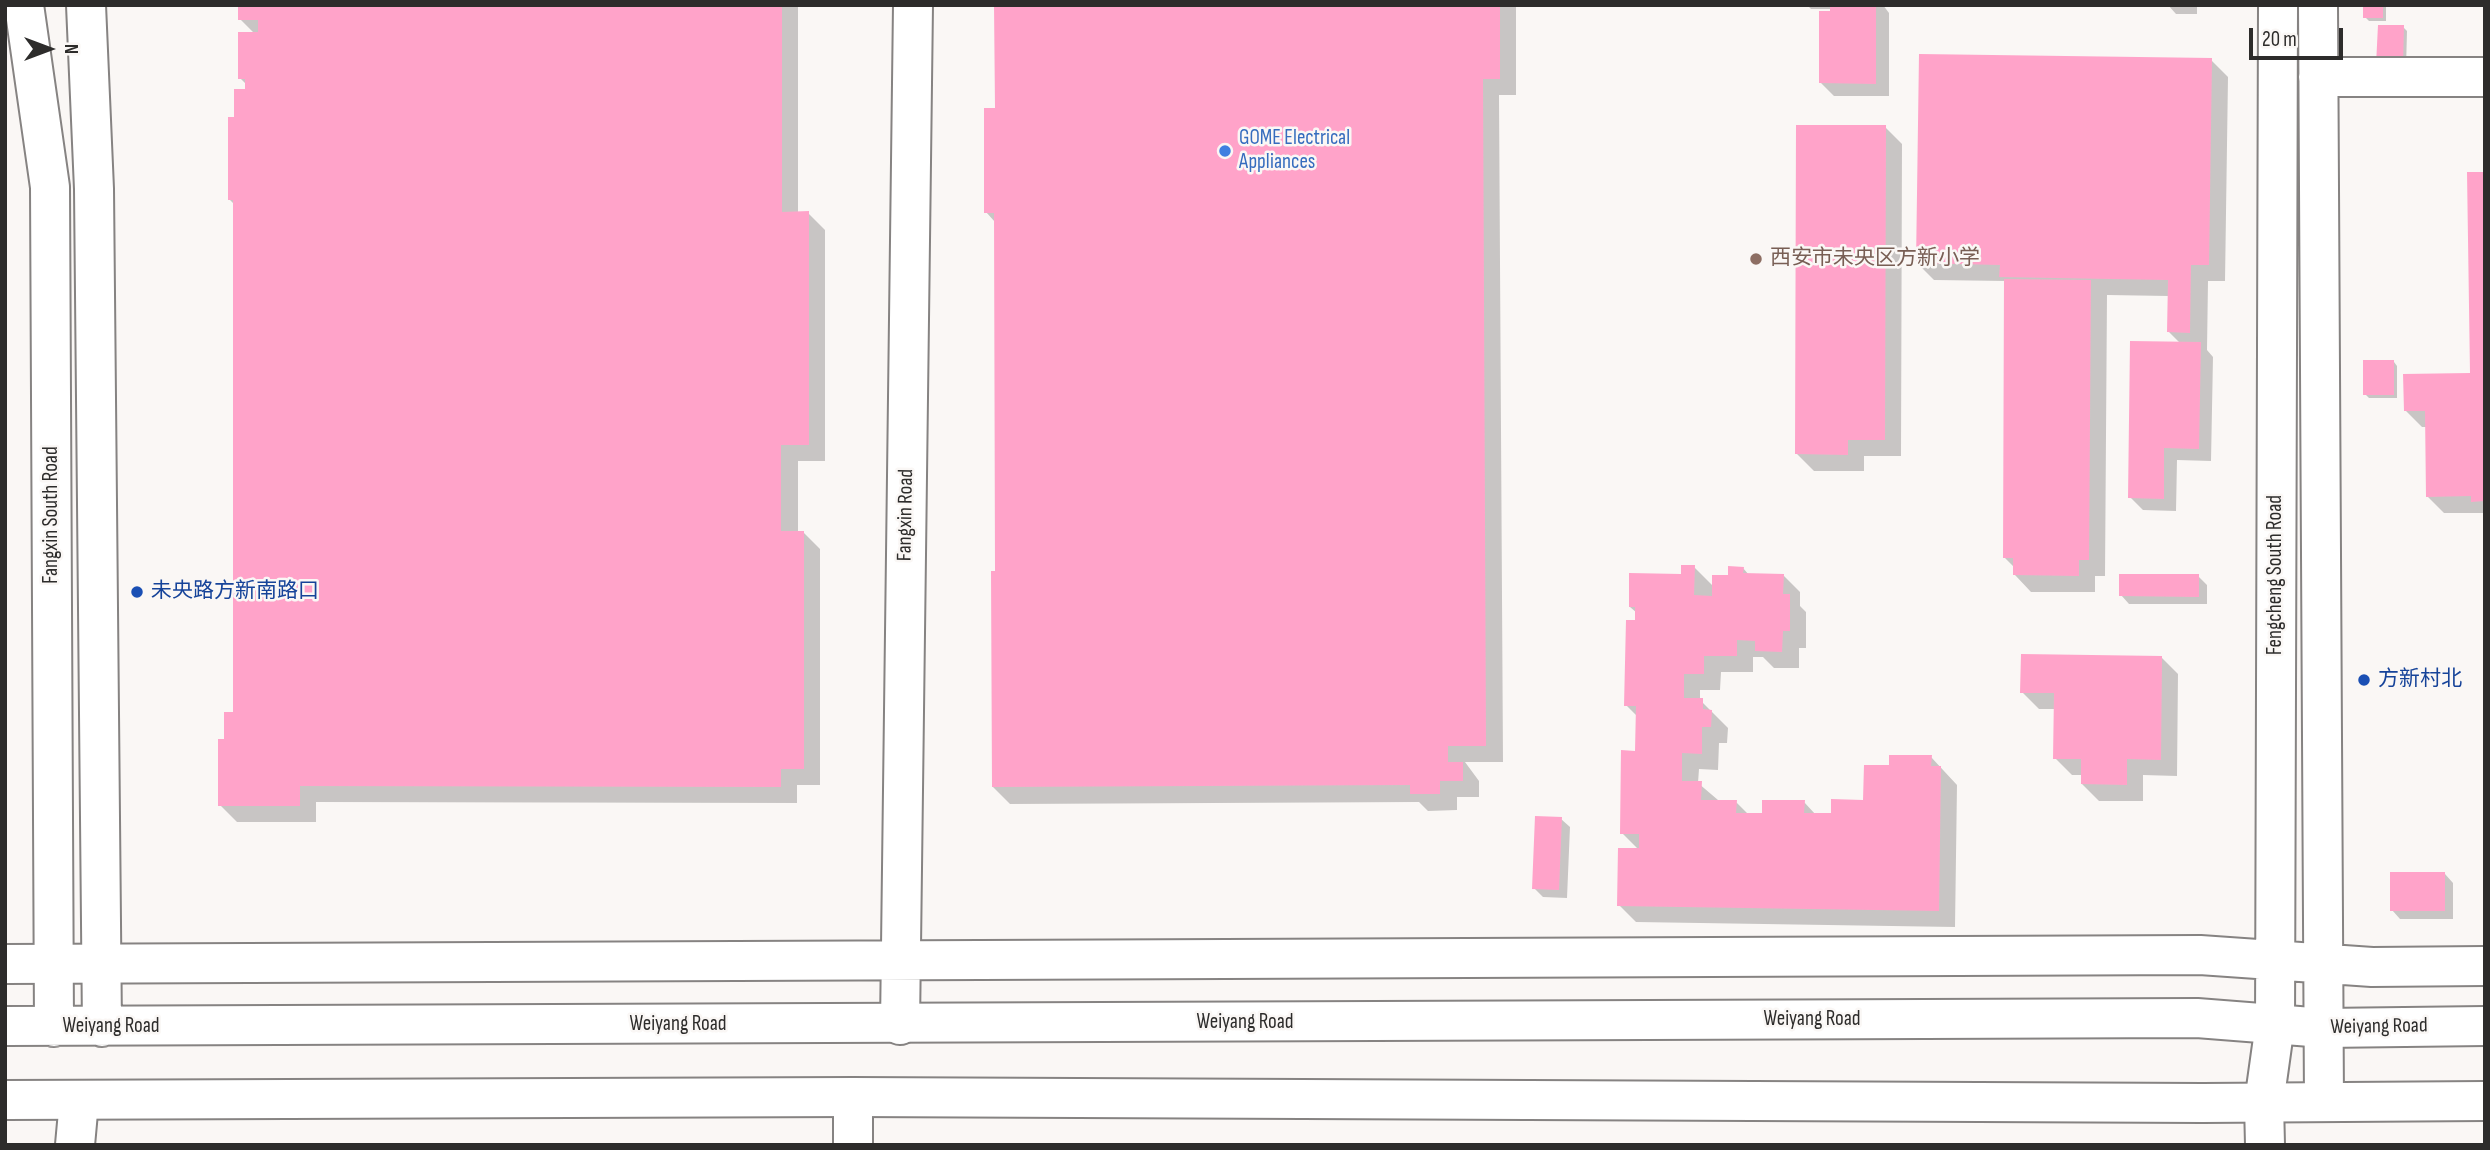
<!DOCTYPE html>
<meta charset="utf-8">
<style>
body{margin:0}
#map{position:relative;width:2490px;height:1150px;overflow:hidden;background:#faf7f5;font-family:"Sofia Sans Condensed",sans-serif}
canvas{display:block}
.frame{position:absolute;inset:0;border:7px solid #2d2c2b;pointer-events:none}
.north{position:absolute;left:14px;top:14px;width:70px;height:70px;-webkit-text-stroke:5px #faf7f5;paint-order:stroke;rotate:90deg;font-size:19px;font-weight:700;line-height:28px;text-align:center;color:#2d2c2b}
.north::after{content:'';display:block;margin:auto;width:24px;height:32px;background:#2d2c2b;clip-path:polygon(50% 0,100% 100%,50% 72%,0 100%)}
.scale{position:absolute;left:2249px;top:28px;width:94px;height:32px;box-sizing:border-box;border:4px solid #2d2c2b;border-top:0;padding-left:9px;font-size:21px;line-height:24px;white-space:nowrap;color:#2d2c2b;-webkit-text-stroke:5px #faf7f5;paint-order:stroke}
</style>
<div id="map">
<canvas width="2490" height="1150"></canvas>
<div class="frame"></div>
<div class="north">N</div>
<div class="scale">20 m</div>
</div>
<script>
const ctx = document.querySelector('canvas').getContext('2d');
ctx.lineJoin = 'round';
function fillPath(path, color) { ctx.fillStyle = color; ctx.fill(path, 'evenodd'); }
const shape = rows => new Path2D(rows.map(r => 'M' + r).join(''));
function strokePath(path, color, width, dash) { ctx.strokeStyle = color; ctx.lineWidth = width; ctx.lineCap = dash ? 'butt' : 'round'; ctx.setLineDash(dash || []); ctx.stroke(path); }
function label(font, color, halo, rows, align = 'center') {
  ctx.font = font + ' "Sofia Sans Condensed","Noto Sans SC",sans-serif'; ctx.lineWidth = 5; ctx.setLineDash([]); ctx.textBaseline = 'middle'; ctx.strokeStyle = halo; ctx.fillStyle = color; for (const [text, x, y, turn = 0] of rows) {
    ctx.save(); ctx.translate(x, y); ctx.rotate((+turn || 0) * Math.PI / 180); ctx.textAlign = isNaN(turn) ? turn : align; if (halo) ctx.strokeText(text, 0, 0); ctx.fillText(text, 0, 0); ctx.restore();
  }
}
fillPath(shape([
 [240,5,798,5,798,213,808,213,825,230,825,461,798,461,798,532,803,532,820,549,820,785,797,785,797,803,316,802,316,822,237,822,220,805,226,741,234,713,235,205,229,199,236,119,247,90,247,85,240,78,255,34,240,19],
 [996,5,1516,5,1516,95,1499,95,1503,762,1465,762,1479,781,1479,797,1457,797,1457,810,1428,811,1419,802,1010,804,993,787,997,572,995,222,986,212,996,110],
 [1807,5,1883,5,1889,13,1889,96,1834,96,1821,83,1832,9,1811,9],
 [2168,5,2197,5,2197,14,2176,14],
 [2365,5,2386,5,2386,21,2369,21,2365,17],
 [2403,27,2407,31,2406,69,2382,68],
 [2211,60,2228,77,2225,281,2208,281,2207,350,2213,357,2211,461,2177,460,2176,511,2143,510,2130,497,2180,343,2169,332,2169,296,2107,295,2105,576,2095,576,2095,592,2031,592,2015,575,2015,568,2005,558,2006,281,1934,280,1917,263],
 [1885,127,1902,144,1901,456,1864,456,1864,471,1814,471,1797,454],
 [2485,173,2485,513,2444,513,2427,496,2427,427,2422,427,2405,410,2471,375],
 [2394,362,2397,366,2397,398,2369,398,2365,394],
 [1694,567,1714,587,1743,568,1749,575,1783,575,1800,592,1800,606,1806,612,1806,648,1799,648,1799,668,1774,668,1763,657,1753,657,1753,672,1721,672,1720,690,1700,690,1700,700,1728,728,1727,743,1719,743,1718,770,1699,769,1698,783,1718,800,1736,802,1749,815,1764,815,1804,802,1816,815,1833,815,1865,801,1891,767,1931,757,1957,785,1955,927,1636,922,1619,905,1639,850,1622,833,1637,752,1638,717,1626,705,1637,622,1637,613,1630,607],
 [2198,576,2207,585,2207,604,2129,604,2121,595],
 [2161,657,2178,674,2177,776,2143,775,2143,801,2099,801,2082,784,2083,775,2072,775,2055,758,2055,709,2039,709,2022,692],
 [1561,819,1570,827,1567,898,1543,897,1534,888],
 [2445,874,2453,883,2453,919,2400,919,2392,910]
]), '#0003');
fillPath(shape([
 [238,5,782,5,782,212,809,211,809,445,781,445,781,531,804,531,804,769,781,769,781,787,300,786,300,806,218,806,218,739,224,739,224,712,233,712,233,200,228,200,228,117,234,117,234,89,245,89,245,79,238,79,238,32,258,32,258,20,238,20],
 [994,5,1500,5,1500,79,1483,79,1486,746,1448,746,1448,762,1463,762,1463,781,1440,781,1440,794,1410,794,1410,785,992,787,991,571,995,571,994,213,984,213,984,108,995,108],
 [1830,5,1876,5,1876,84,1819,83,1819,11,1830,11],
 [2363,5,2383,5,2383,18,2363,18],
 [2378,25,2404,25,2403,66,2376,65],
 [1919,54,2212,58,2209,265,2191,265,2190,333,2167,332,2168,280,1999,277,2000,265,1916,263],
 [1796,125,1886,125,1885,440,1848,440,1848,455,1795,454],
 [2467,172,2485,172,2485,501,2471,502,2471,496,2426,497,2425,411,2404,411,2403,374,2470,373],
 [2004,279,2091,280,2089,560,2079,560,2079,576,2013,575,2013,558,2003,558],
 [2130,341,2201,342,2199,449,2164,448,2164,499,2128,498],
 [2363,360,2394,360,2394,395,2363,395],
 [1681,565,1695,565,1694,595,1712,596,1712,575,1728,575,1728,566,1744,567,1743,573,1784,574,1783,594,1790,594,1790,631,1783,631,1782,652,1755,651,1755,641,1737,640,1737,656,1704,656,1704,674,1684,674,1684,698,1703,698,1703,709,1712,710,1711,727,1702,727,1702,754,1682,753,1682,781,1702,781,1701,800,1737,800,1736,813,1762,813,1762,800,1805,800,1804,813,1831,813,1831,799,1863,800,1864,765,1889,765,1889,755,1932,755,1931,766,1941,766,1939,911,1617,906,1618,848,1639,848,1639,834,1620,834,1621,750,1635,751,1636,706,1624,706,1626,620,1635,620,1635,607,1629,607,1629,573,1681,574],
 [2119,574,2199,574,2199,597,2119,596],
 [2021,654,2162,656,2161,760,2127,759,2127,785,2081,784,2081,759,2053,759,2054,693,2020,693],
 [1535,816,1562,817,1559,890,1532,889],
 [2390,872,2445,872,2445,911,2390,911]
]), '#ffa3c9');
const minor = shape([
 [2318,5,2324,1102],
 [2318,77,2485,77],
 [5,964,2200,955,2372,967,2485,966],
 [900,1025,913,5],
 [853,1097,853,1145],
 [75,1145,79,1101],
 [2265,1145,2264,1103,2275,1024,2278,5]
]);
const major = shape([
 [24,5,50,187,54,1027],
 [86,5,94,189,102,1027],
 [5,1026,2197,1018,2324,1028,2485,1026],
 [5,1100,853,1097,2203,1103,2485,1101]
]);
strokePath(minor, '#868382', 42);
strokePath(major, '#868382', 42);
strokePath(minor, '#fff', 38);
strokePath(major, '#fff', 38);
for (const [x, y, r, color] of [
 [1225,151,7,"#3f7fe0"],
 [1756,259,7,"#8d6e63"],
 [137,592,7,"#1a4fb4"],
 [2364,680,7,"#1a4fb4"]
]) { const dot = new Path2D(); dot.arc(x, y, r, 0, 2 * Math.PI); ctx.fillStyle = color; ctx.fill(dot); strokePath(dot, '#faf7f5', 2.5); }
label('21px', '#366cbe', '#faf7f5', [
 ["GOME Electrical",1239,139],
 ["Appliances",1239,163]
], 'left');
label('21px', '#785e54', '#faf7f5', [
 ["西安市未央区方新小学",1770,259]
], 'left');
label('21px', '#2d2c2b', '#faf7f5', [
 ["Fangxin South Road",52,515,-90],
 ["Fangxin Road",906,515,-89],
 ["Fengcheng South Road",2276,575,-90],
 ["Weiyang Road",1812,1020],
 ["Weiyang Road",1245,1023],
 ["Weiyang Road",678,1025],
 ["Weiyang Road",111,1027],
 ["Weiyang Road",2379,1027,-1]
]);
label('21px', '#164399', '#faf7f5', [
 ["未央路方新南路口",151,592],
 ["方新村北",2378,680]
], 'left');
</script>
